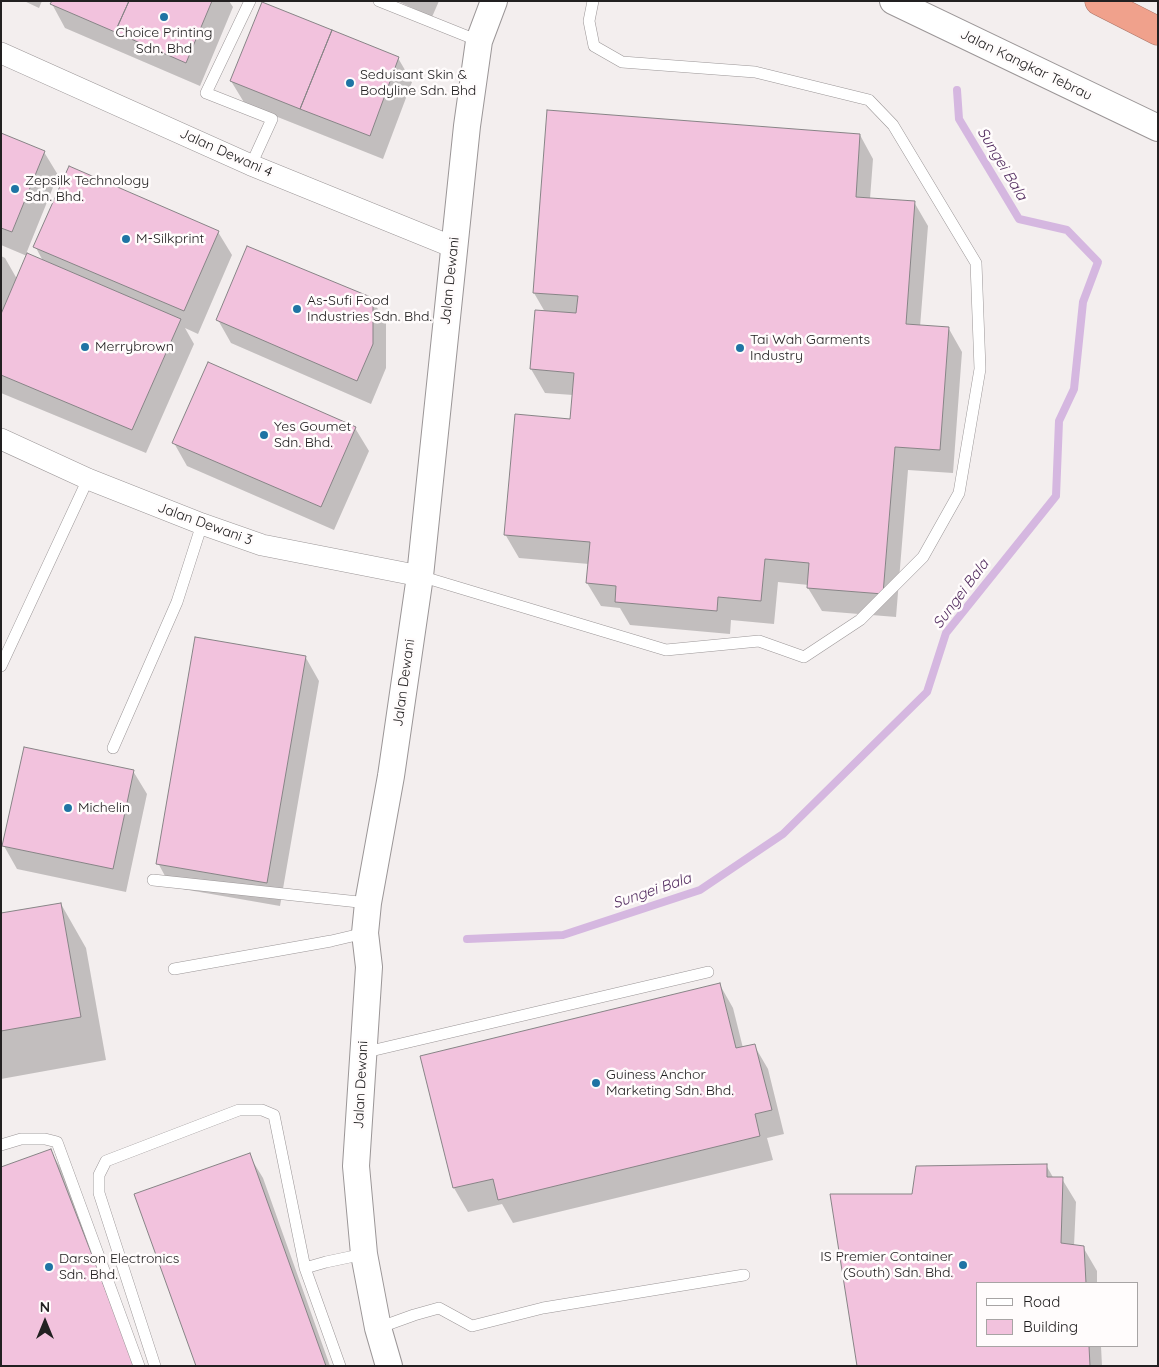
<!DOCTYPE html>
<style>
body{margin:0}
#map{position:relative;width:1159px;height:1367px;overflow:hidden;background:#f3eeee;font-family:Quicksand,sans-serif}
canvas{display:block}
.frame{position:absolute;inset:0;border:2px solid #222021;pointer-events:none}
.legend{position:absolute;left:976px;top:1282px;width:162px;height:65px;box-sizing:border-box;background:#fffcfc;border:1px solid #a7a4a4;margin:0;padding:6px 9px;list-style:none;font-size:15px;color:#222021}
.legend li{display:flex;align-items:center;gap:10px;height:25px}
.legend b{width:25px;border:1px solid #a7a4a4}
.north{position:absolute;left:20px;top:1297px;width:50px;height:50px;-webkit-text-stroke:4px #fffcfc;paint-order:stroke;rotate:0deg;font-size:14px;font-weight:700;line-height:20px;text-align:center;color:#222021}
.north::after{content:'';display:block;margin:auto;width:18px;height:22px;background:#222021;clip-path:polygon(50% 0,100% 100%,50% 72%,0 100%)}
</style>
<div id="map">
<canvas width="1159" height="1367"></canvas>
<div class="frame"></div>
<ul class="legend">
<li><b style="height:6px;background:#fff"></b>Road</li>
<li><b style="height:14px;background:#f2c2dd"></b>Building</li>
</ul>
<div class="north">N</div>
</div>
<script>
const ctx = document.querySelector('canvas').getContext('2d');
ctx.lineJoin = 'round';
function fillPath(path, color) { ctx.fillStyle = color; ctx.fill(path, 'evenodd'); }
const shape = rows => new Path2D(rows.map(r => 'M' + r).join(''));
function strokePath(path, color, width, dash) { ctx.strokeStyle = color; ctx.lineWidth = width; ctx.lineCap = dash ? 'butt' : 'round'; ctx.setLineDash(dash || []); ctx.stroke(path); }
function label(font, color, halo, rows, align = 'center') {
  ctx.font = font + ' Quicksand,sans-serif'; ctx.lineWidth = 5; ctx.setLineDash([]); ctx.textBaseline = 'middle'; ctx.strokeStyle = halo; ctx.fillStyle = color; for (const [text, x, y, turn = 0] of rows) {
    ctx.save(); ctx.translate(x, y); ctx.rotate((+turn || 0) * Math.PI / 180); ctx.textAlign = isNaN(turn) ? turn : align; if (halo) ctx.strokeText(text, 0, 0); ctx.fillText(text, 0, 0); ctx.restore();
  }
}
fillPath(shape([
 [24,1,42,1,39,8],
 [53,1,229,1,233,7,200,86,65,28,52,4],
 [397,1,439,1,432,17],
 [398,58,412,82,383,159,245,104,231,81],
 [1,134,44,152,58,175,26,254,43,261,35,246,218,232,232,255,198,334,185,328,194,344,146,453,1,393,1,256,5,258,17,279,27,256,1,245],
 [860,135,873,159,870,199,914,202,928,226,920,327,949,329,962,352,953,473,908,470,896,617,822,611,808,588,809,585,778,582,774,624,731,620,730,634,630,625,620,608,601,606,587,583,589,564,519,558,505,534,571,420,573,395,545,393,531,369,545,312,534,293],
 [372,299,386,323,386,368,371,404,231,343,218,320],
 [355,428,369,451,334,530,187,466,174,443],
 [306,658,319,681,280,906,171,887,158,863],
 [133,771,147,794,126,892,17,869,4,846],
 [61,904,86,948,106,1060,1,1079,1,914],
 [720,985,733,1008,743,1048,754,1045,768,1069,784,1134,767,1138,773,1160,513,1223,502,1204,468,1212,454,1188,422,1057],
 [50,1150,64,1174,138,1366,1,1366],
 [249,1155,263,1178,330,1366,197,1366],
 [1046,1165,1054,1179,1062,1179,1076,1202,1074,1246,1083,1247,1097,1271,1097,1283,978,1283,978,1346,1101,1346,1102,1366,858,1366,914,1195]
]), '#0003');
strokePath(shape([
 [467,939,563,935,700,890,783,834,927,692,946,633,1056,496,1059,421,1074,389,1083,302,1098,262,1067,230,1019,219,959,119,957,90]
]), '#d5b7e0', 8);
const building = shape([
 [52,1,129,1,115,32,50,4,52,1],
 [129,1,212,1,186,63,115,32,129,1],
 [262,2,332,30,300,109,230,81,262,2],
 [332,30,399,57,370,136,300,109,332,30],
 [547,110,860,134,856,197,915,201,906,324,949,327,940,450,895,447,883,594,807,588,809,563,765,559,761,601,718,597,717,611,615,602,616,586,586,583,590,542,504,535,515,414,570,419,574,373,530,369,535,310,576,313,578,296,533,293,547,110],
 [1,133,45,151,12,232,1,228,1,133],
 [69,166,219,231,184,311,33,247,69,166],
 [247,246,373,298,373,344,357,381,216,320,247,246],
 [27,253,181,319,132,430,1,375,1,314,27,253],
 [208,362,356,427,321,507,172,443,208,362],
 [195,637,306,656,267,883,156,864,195,637],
 [24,747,134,770,113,869,2,846,24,747],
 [61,903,81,1017,1,1031,1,913,61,903],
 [720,983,736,1048,755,1044,772,1110,755,1114,760,1136,498,1200,493,1179,453,1188,420,1056,720,983],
 [51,1149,135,1366,1,1366,1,1167,51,1149],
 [250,1153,326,1366,196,1366,134,1194,250,1153],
 [1047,1164,1047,1177,1063,1177,1061,1243,1084,1246,1086,1283,978,1283,978,1346,1089,1346,1090,1366,857,1366,830,1194,912,1194,916,1166,1047,1164]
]);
fillPath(building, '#f2c2dd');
strokePath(building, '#878486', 1);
const service = shape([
 [250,1,206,93,272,119,251,165],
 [379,1,479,41],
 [420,576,666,650,759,641,804,657,860,620,923,557,959,493,980,369,976,263,893,125,869,100,755,72,622,62,594,46,589,21,593,1],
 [1,666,88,479],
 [113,748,177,602,202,524],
 [153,880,368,903],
 [174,969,331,941,365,933],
 [362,1053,708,972],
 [1,1145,21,1139,45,1139,57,1142,139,1366],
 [305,1268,326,1262,364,1254],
 [378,1328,414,1315,439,1308,472,1326,543,1308,744,1275],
 [155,1366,99,1193,99,1175,106,1161,239,1110,262,1110,274,1115,305,1268,340,1366]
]);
const minor = shape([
 [1,53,251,165,453,247],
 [1,439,88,479,202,524,262,545,420,576]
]);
const tertiary = shape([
 [893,1,1158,128],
 [389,1366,378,1328,364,1254,356,1166,369,967,365,933,368,903,391,776,420,576,467,126,479,41,494,1]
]);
const motorway = shape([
 [1099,1,1158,31]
]);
strokePath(service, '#9b9697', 12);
strokePath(minor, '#9b9697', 22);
strokePath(tertiary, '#9b9697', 28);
strokePath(motorway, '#a87467', 29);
strokePath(service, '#fff', 11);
strokePath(minor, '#fff', 21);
strokePath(tertiary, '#fff', 26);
strokePath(motorway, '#f0a18c', 28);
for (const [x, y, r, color] of [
 [164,17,5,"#1f74a4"],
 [350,83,5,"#1f74a4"],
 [15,189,5,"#1f74a4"],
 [126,239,5,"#1f74a4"],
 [297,309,5,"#1f74a4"],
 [85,347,5,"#1f74a4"],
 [740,348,5,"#1f74a4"],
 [264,435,5,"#1f74a4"],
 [68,808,5,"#1f74a4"],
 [596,1083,5,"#1f74a4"],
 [963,1265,5,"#1f74a4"],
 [49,1267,5,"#1f74a4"]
]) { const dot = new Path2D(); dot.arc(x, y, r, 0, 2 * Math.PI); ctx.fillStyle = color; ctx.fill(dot); strokePath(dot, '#fffcfc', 2); }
label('14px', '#222021', '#fffcfc', [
 ["Choice Printing",164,33,"center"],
 ["Sdn. Bhd",164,49,"center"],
 ["Seduisant Skin &",360,75],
 ["Bodyline Sdn. Bhd",360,91],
 ["Zepsilk Technology",25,181],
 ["Sdn. Bhd.",25,197],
 ["M-Silkprint",136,239],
 ["As-Sufi Food",307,301],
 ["Industries Sdn. Bhd.",307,317],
 ["Tai Wah Garments",750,340],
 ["Industry",750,356],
 ["Merrybrown",95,347],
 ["Yes Goumet",274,427],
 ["Sdn. Bhd.",274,443],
 ["Michelin",78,808],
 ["Guiness Anchor",606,1075],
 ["Marketing Sdn. Bhd.",606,1091],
 ["IS Premier Container",953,1257,"right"],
 ["(South) Sdn. Bhd.",953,1273,"right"],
 ["Darson Electronics",59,1259],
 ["Sdn. Bhd.",59,1275]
], 'left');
label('14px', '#222021', '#fffcfc', [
 ["Jalan Kangkar Tebrau",1026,65,26],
 ["Jalan Dewani 4",226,153,24],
 ["Jalan Dewani",450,281,-84],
 ["Jalan Dewani 3",205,524,20],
 ["Jalan Dewani",404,683,-82],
 ["Jalan Dewani",361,1085,-87]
]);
label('italic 15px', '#542e61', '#fffcfc', [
 ["Sungei Bala",1002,164,59],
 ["Sungei Bala",961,594,-53],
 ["Sungei Bala",652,891,-19]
]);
</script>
